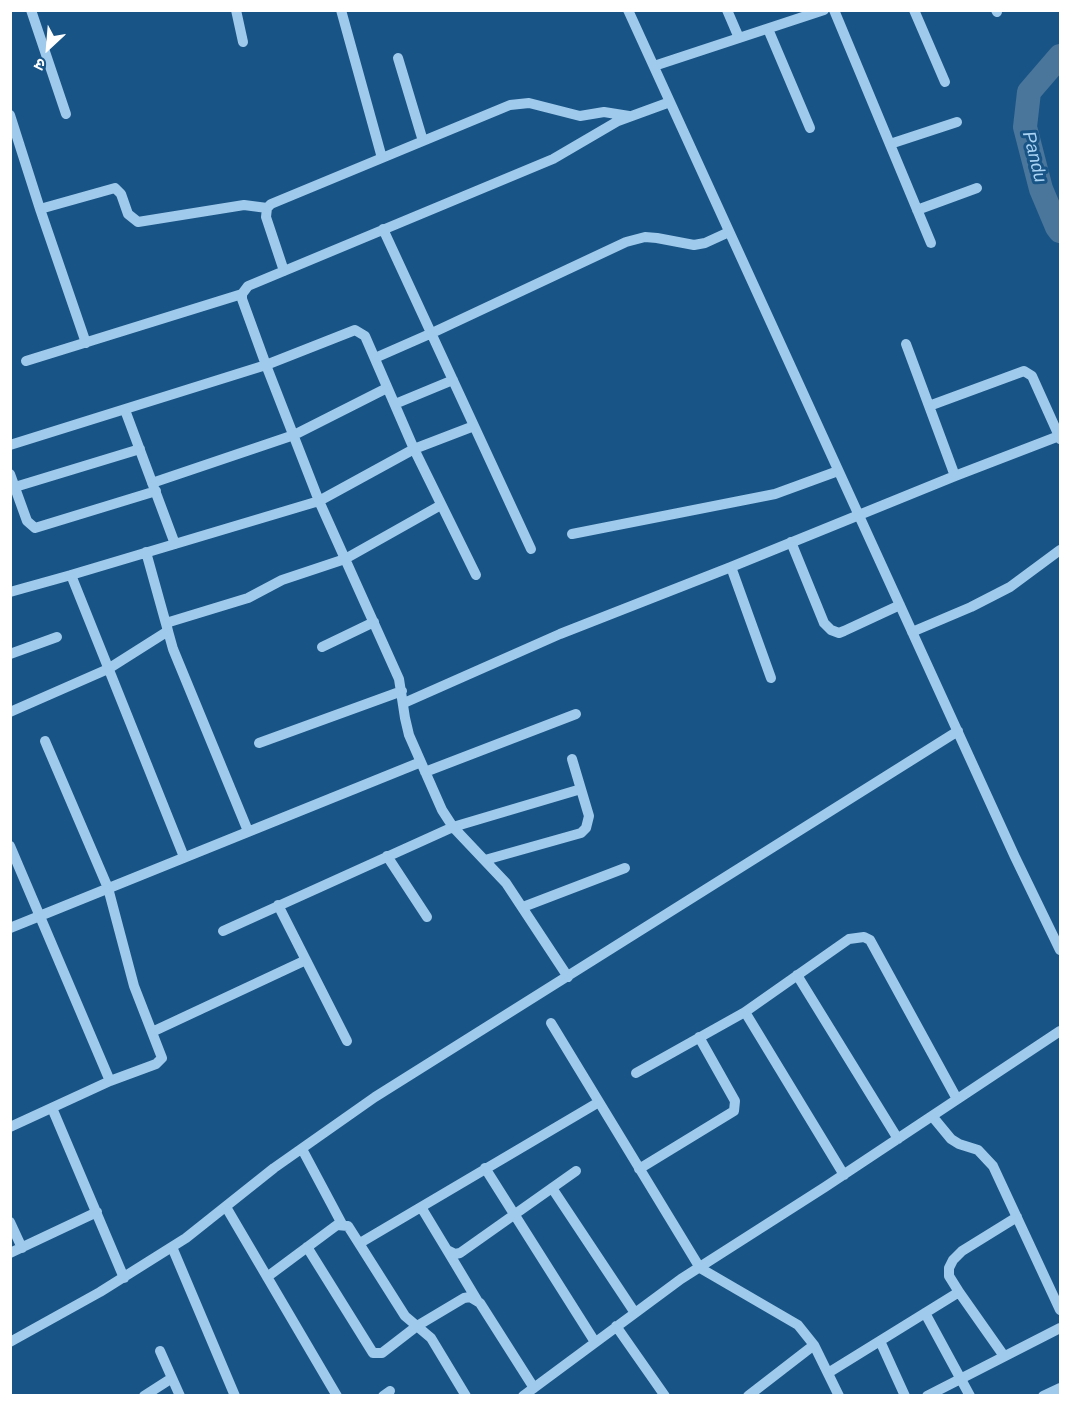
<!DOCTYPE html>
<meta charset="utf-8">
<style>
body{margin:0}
#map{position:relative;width:1071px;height:1406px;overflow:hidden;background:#195486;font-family:Helvetica,"Noto Sans Devanagari",sans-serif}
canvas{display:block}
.frame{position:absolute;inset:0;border:12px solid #fff;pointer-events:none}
.north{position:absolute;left:18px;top:18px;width:60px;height:60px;-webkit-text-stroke:4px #195486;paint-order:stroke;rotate:206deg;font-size:16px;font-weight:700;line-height:24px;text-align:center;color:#fff}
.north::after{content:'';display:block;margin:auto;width:21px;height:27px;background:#fff;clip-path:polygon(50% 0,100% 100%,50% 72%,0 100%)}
</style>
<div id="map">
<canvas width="1071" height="1406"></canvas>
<div class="frame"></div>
<div class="north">उ</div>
</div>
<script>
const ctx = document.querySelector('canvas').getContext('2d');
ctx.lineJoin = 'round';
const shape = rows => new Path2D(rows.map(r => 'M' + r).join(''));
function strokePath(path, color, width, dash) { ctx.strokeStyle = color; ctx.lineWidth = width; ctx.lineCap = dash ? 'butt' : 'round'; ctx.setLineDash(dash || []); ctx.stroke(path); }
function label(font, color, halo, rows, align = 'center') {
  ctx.font = font + ' Helvetica,sans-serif'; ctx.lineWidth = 6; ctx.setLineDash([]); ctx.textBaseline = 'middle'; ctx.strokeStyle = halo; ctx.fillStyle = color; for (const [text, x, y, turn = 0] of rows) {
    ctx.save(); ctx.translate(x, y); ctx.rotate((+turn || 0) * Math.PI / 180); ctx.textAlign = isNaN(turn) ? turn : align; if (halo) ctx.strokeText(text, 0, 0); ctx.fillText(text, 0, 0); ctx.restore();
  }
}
strokePath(shape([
 [1060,56,1029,92,1025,127,1041,189,1057,227,1060,231]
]), '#4b769b', 24);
strokePath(shape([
 [31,10,66,114],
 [236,10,243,42],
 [341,10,382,158],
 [628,10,1015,857,1060,950],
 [727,10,739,38],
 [834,10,931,243],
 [914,10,945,82],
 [996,10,997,12],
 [768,29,810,128],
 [398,58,423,141],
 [654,66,824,10],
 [10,115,40,209,86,343],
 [890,144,957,122],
 [40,209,115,188,121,194,128,214,138,222,244,205,267,208],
 [917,210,977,188],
 [383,229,531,549],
 [284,271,266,217,267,208,271,204,510,105,529,103,580,116,604,112,629,116],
 [906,344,955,476],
 [375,358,432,333,626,242,645,237,657,238,694,245,705,243,729,232],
 [26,361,242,294],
 [395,404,453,380],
 [929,406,1024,371,1032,376,1059,436],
 [125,410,175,544],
 [10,445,266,365,355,330,365,336,414,449,476,575],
 [10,474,27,521,35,528,156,491],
 [152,483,294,435,387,388],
 [15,487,140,449],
 [572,534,775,494,838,471],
 [791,542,824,623,831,630,839,633,844,631,900,605],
 [146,552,173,649,248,831],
 [10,592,71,575],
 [912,632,971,607,1010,587,1060,550],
 [322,647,374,622],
 [10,654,57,637],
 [771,678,731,567,955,476,1059,436,1060,439],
 [404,703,560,634,731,567],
 [10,712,108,669,168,631,166,623,248,598,282,580,345,559,441,505],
 [45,741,108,888,134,986,162,1058,156,1064,110,1081],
 [259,743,402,691],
 [425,772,576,714],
 [10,846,110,1081,10,1127],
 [387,856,427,917],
 [184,857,71,575,319,501,414,449,474,426],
 [485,860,581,833,586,828,589,816,572,759],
 [278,905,347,1041],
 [523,907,625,868],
 [10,928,421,762],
 [223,931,453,827,581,789],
 [797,975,898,1139],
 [568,977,506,883,453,827,442,810,409,735,405,718,399,679,319,501,266,365,242,299,242,294,248,286,553,159,618,121,670,102],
 [745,1012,844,1175],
 [551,1023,700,1268,798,1325,814,1345,839,1396],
 [152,1032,306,960],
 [636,1073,745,1012,849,939,864,937,870,940,957,1099],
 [52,1108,124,1278],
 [932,1116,951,1139,959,1144,978,1150,993,1166,1060,1310],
 [302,1149,342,1224],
 [485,1168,595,1342],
 [639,1169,734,1111,735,1101,699,1037],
 [552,1188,635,1313],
 [226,1207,337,1396],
 [421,1207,447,1250,455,1254,460,1253,576,1171],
 [10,1222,22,1248],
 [360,1243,599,1102],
 [172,1247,235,1396],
 [307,1247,373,1353,382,1353,417,1326,464,1298,470,1297,480,1303,534,1388],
 [447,1250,477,1300],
 [10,1253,97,1212],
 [267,1277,337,1225,348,1226,405,1316,431,1338,466,1396],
 [959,1292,1004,1356],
 [925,1313,970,1396],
 [616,1326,665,1396],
 [880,1341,905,1396],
 [10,1342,100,1292,186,1238,274,1168,375,1097,958,731],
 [160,1351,180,1396],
 [828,1373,959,1292,949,1276,949,1268,953,1260,962,1251,1017,1217],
 [144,1396,172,1378],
 [383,1396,390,1391],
 [523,1396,681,1279,825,1187,1060,1031],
 [748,1396,814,1345],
 [927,1396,1060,1328],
 [1043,1396,1060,1388]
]), '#9fcaec', 10);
label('italic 18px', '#abd4f4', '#195486', [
 ["Pandu",1034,157,76]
]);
</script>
